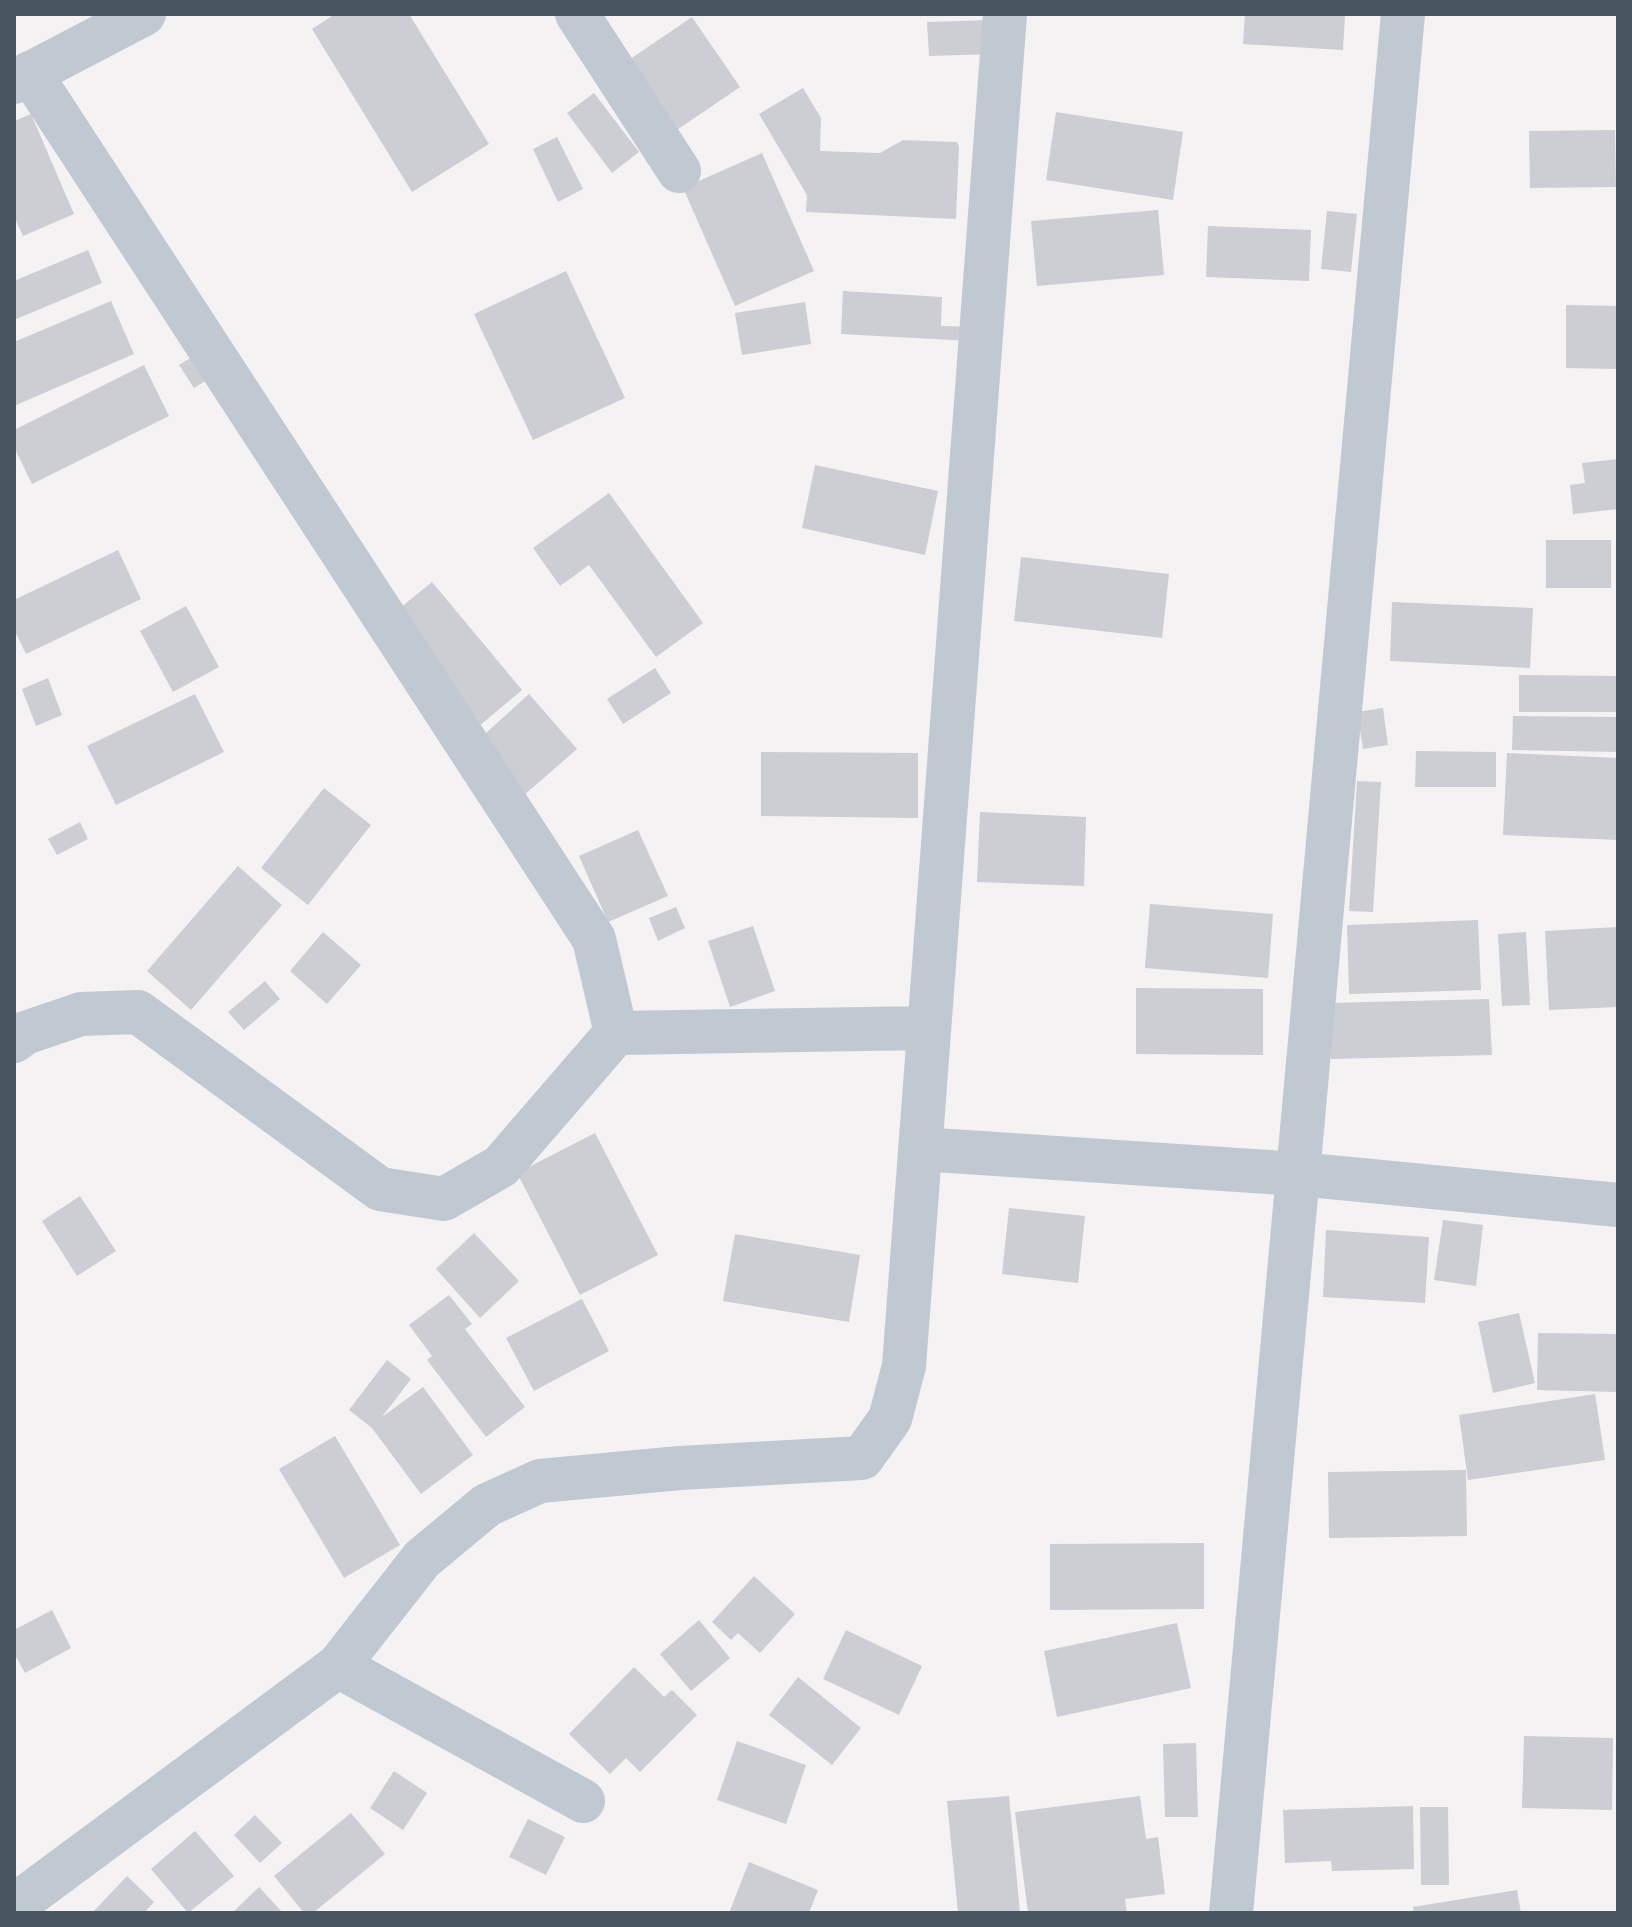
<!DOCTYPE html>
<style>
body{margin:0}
#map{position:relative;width:1632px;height:1927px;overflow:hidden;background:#f4f2f2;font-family:"Space Grotesk",sans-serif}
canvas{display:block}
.frame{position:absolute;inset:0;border:16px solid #495461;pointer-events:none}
</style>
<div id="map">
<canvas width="1632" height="1927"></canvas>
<div class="frame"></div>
</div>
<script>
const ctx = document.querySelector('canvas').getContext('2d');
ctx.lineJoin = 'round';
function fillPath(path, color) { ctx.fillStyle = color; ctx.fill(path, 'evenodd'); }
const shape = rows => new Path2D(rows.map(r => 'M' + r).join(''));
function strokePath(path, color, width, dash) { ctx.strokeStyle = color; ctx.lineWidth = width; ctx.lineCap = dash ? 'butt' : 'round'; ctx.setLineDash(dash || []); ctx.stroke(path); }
fillPath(shape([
 [335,14,409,14,489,144,412,192,312,29],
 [1245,14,1345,14,1343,50,1243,44],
 [692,17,740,87,668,136,620,66],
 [991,20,993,54,929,56,927,22],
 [803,88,821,118,820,151,880,153,903,140,957,142,959,147,956,219,806,212,807,195,759,114],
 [594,93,639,152,612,173,567,113],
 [1056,112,1183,132,1173,200,1046,180],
 [31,114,74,214,23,236,14,216,14,121],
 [1615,130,1616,187,1530,188,1529,131],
 [557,137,583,189,558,202,533,149],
 [762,153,814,271,735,306,683,188],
 [1158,210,1164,275,1037,286,1031,221],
 [1327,211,1357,214,1351,272,1321,269],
 [1208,226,1311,230,1309,281,1206,277],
 [88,250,102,283,14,320,14,281],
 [566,271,625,398,533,440,474,314],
 [843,291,942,297,941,326,971,327,970,341,841,334],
 [111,301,134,354,14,406,14,342],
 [805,302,811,344,742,355,735,313],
 [1566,305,1618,306,1618,369,1566,368],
 [192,357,207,380,194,388,179,365],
 [144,365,169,416,32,484,14,447,14,430],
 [1618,459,1618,509,1573,514,1570,485,1585,483,1582,463],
 [815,465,938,491,925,555,802,528],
 [609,493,703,623,656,657,589,565,560,586,533,548],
 [1546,540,1611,540,1611,588,1546,588],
 [118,550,141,599,26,654,14,629,14,600],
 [1021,557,1169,574,1162,638,1014,621],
 [432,582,522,690,478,727,389,617],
 [1392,602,1533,608,1530,668,1390,661],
 [186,606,219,667,173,692,140,631],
 [655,668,671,693,623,724,607,699],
 [1519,675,1618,676,1618,712,1519,712],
 [48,678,62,715,36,726,22,689],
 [195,694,224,752,116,805,87,746],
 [529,694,577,749,523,796,476,742],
 [1383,708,1388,745,1363,749,1357,712],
 [1513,716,1618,717,1618,752,1512,750],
 [1416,751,1496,752,1496,787,1415,787],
 [761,752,918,753,918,818,761,816],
 [1507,753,1618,758,1618,840,1503,835],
 [1357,781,1381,782,1373,912,1349,911],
 [324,788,371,825,308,905,261,868],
 [980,812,1086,817,1084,886,977,882],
 [80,822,88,839,57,855,48,839],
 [638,830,668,896,608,922,579,856],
 [238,866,282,905,191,1010,147,971],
 [1150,904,1273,914,1268,978,1145,968],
 [676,907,685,928,658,941,649,918],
 [1478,920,1481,990,1349,994,1347,925],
 [753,926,775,991,730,1007,708,941],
 [1618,927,1618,1007,1549,1010,1545,931],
 [323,932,361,965,327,1004,290,971],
 [1526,932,1530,1005,1502,1006,1498,934],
 [265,981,280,999,244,1030,228,1012],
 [1136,988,1263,989,1263,1055,1136,1054],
 [1489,999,1492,1055,1331,1059,1330,1003],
 [595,1133,658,1255,580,1295,517,1173],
 [80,1196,116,1251,77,1276,42,1221],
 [1009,1208,1085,1216,1078,1283,1002,1274],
 [1443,1220,1483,1225,1476,1286,1434,1280],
 [1326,1230,1429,1237,1425,1303,1323,1297],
 [474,1233,519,1281,480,1318,436,1269],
 [735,1234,860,1255,849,1322,723,1301],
 [449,1295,472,1324,465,1329,525,1407,486,1437,427,1360,432,1356,409,1325],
 [582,1299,609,1351,534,1391,506,1338],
 [1519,1313,1535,1383,1493,1393,1478,1322],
 [1538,1333,1618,1334,1618,1392,1537,1390],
 [387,1360,411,1379,382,1417,423,1387,473,1455,421,1494,372,1428,349,1410],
 [1595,1394,1605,1460,1468,1480,1459,1415],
 [335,1436,400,1545,344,1578,279,1469],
 [1466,1470,1467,1536,1329,1538,1328,1472],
 [1204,1543,1204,1609,1050,1610,1050,1544],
 [754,1576,795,1614,760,1653,738,1633,731,1640,712,1622],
 [52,1610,71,1648,25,1673,14,1653,14,1630],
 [699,1620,730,1658,691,1691,660,1654],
 [1177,1623,1191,1688,1057,1717,1044,1651],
 [846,1630,922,1666,899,1715,823,1679],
 [634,1667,664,1697,672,1690,697,1715,640,1772,626,1758,610,1774,569,1734],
 [798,1677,861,1728,832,1765,769,1715],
 [1524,1736,1613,1738,1612,1810,1522,1808],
 [737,1741,806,1765,786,1824,717,1800],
 [1196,1743,1198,1817,1165,1817,1163,1744],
 [394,1771,427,1793,403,1830,370,1808],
 [1009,1796,1020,1913,958,1913,947,1801],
 [1140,1796,1146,1839,1158,1837,1165,1894,1125,1899,1127,1913,1028,1913,1015,1812],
 [1413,1806,1414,1869,1332,1871,1331,1861,1285,1863,1283,1810],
 [1420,1807,1448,1807,1449,1885,1421,1885],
 [351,1813,385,1854,313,1913,304,1913,274,1876],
 [255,1815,282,1843,260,1863,234,1835],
 [528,1819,565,1837,546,1875,509,1857],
 [195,1831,234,1876,188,1913,151,1869],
 [749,1862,818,1890,809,1913,729,1913],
 [127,1876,154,1902,144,1913,92,1913],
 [259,1887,283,1913,232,1913],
 [1517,1890,1521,1913,1414,1913,1413,1907]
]), '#ccced4');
strokePath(shape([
 [577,14,679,171],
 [30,73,594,939,616,1033],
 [14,82,144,14],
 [14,1041,25,1033,81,1014,138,1012,380,1189,444,1199,501,1166,616,1033,927,1028],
 [920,1149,1299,1174,1618,1205],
 [338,1666,583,1801],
 [14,1906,338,1666,422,1559,487,1505,540,1481,680,1468,862,1458,890,1419,904,1366,1005,14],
 [1231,1913,1403,14]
]), '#c0c9d2', 44);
</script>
